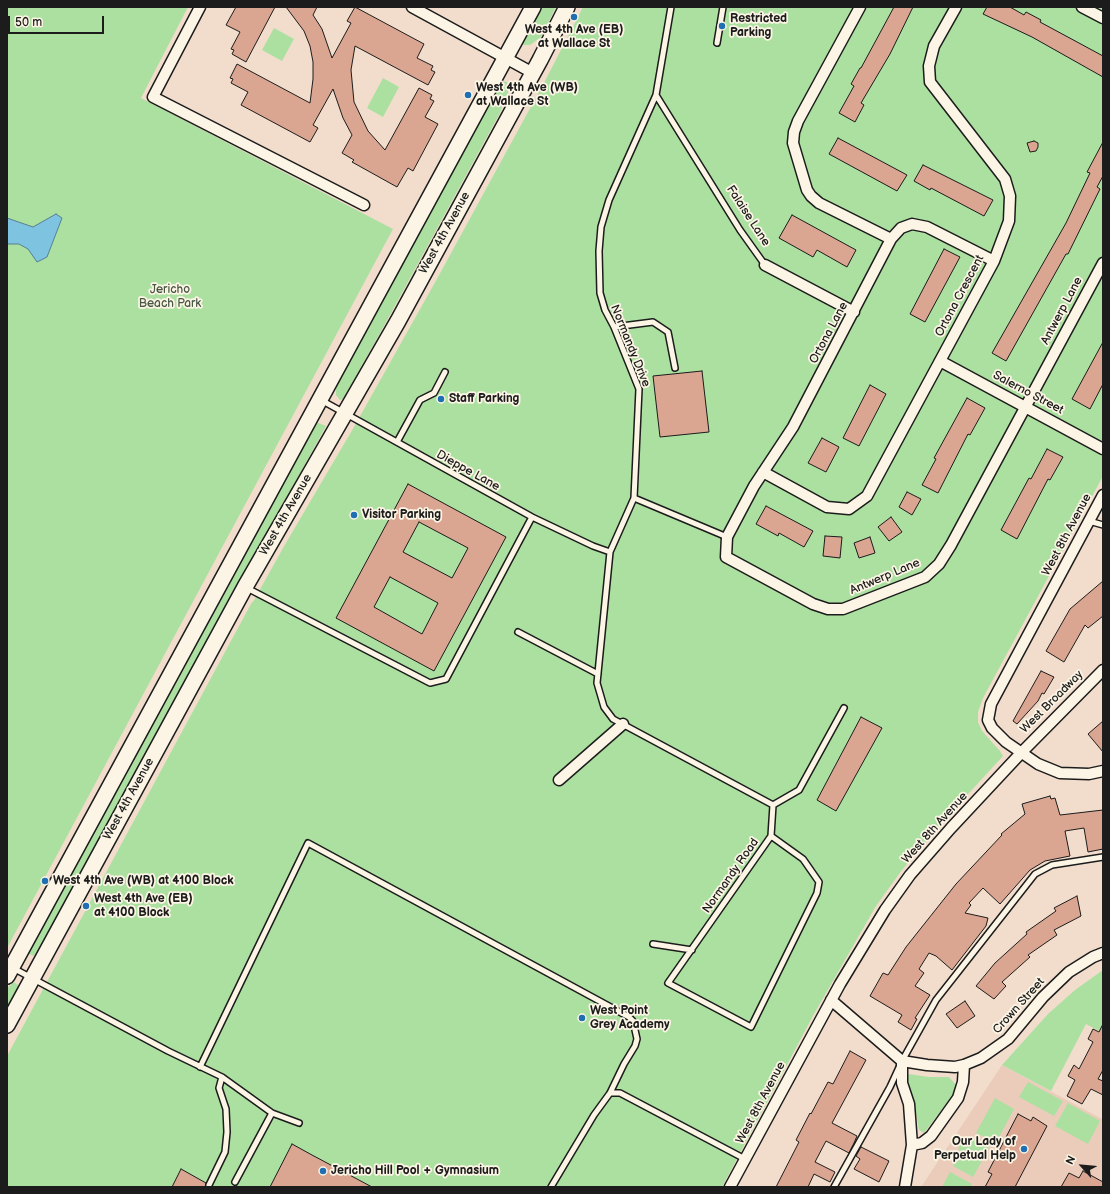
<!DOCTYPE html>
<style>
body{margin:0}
#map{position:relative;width:1110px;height:1194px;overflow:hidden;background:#f2ddcc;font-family:"Balsamiq Sans",sans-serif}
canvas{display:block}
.frame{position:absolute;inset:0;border:8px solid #1c1c1c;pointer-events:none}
.north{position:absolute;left:1062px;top:1146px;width:40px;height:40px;-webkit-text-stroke:3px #fcf5e5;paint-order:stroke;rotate:297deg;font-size:11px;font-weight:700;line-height:16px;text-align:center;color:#1c1c1c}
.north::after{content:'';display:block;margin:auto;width:14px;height:18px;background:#1c1c1c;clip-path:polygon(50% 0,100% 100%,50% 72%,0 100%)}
.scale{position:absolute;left:8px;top:16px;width:96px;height:18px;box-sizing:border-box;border:2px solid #1c1c1c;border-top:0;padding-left:5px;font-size:12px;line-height:14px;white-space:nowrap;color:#1c1c1c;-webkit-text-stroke:3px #fcf5e5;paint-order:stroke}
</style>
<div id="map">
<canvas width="1110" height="1194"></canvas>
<div class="frame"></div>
<div class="north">N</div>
<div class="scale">50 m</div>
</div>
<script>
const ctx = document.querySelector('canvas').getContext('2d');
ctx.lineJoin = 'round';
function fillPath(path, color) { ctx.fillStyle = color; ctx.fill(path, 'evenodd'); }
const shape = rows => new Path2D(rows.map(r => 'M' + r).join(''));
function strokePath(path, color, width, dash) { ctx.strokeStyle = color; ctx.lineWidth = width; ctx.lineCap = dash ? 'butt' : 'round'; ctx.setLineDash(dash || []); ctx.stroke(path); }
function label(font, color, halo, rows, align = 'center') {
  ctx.font = font + ' "Balsamiq Sans",sans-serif'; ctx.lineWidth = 3.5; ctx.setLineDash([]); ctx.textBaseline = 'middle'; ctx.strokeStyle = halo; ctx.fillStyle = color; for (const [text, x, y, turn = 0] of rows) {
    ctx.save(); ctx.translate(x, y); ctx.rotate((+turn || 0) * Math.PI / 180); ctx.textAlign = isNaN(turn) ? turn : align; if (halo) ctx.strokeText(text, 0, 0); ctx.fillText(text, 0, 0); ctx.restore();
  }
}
fillPath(shape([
 [1002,1065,1102,1119,1103,1117,1103,1187,921,1187]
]), '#ebccba');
fillPath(shape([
 [7,7,188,7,141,98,393,229,7,948],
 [540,7,556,7,541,37,530,45,524,45,522,42],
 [583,7,1103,7,1103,476,983,698,978,712,978,722,982,731,1000,751,1003,756,936,829,902,870,876,906,814,1014,722,1187,7,1187,7,1056,252,602,253,602,283,548,354,427,438,277,546,79],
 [274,28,294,39,282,61,262,50],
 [383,78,399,87,383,117,367,108],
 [500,81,507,82,510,87,500,113,379,335,343,399,340,400,336,395,336,384],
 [316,422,326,426,56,919,34,956,27,953],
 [1103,970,1103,1033,1086,1024,1051,1091,1002,1065,1048,1014,1075,990],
 [14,982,18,985,18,987,7,1007,7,988],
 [909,1074,929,1077,949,1077,956,1085,955,1092,924,1133,919,1130,914,1102,907,1079],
 [1028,1082,1063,1101,1054,1116,1019,1097],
 [995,1098,1014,1109,996,1143,976,1133],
 [1068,1103,1100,1121,1088,1144,1055,1126],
 [969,1137,989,1148,973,1177,953,1166,961,1151,958,1149,963,1140,967,1142],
 [950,1172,972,1184,970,1187,942,1187]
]), '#ace0a1');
const water = shape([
 [56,214,62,218,47,257,37,262,28,249,19,244,7,244,7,218,33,227,56,214]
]);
fillPath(water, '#7ec3df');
strokePath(water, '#578091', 1);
const building = shape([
 [236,7,275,7,246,62,232,54,234,50,231,49,240,32,226,25,236,7],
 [286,7,317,7,313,15,322,29,332,58,351,23,347,21,355,7,424,44,417,58,433,66,431,70,435,72,428,85,355,46,351,70,354,102,368,131,385,150,419,88,432,95,430,99,434,101,425,117,438,124,413,171,408,168,397,187,352,162,354,160,342,153,352,135,343,118,333,89,313,125,318,128,310,142,241,105,248,92,231,83,233,79,230,78,237,64,310,103,313,79,313,62,310,46,304,31,286,7],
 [894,7,913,7,890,54,861,103,864,105,855,122,839,113,854,86,851,84,860,68,861,68,894,7],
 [987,7,1010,7,1024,15,1026,12,1041,20,1040,22,1103,56,1103,77,1032,37,983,14,987,7],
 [838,138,907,175,897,191,829,154,838,138],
 [1034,141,1038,143,1038,147,1036,151,1030,152,1027,143,1034,141],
 [1103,142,1103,176,1097,187,1100,189,1068,254,1066,254,1006,361,992,353,1066,223,1090,173,1087,172,1103,142],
 [923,165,993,200,984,216,931,188,930,190,914,181,923,165],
 [792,215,856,250,847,267,817,250,813,257,779,238,792,215],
 [944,249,960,257,925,322,910,314,944,249],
 [1103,342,1103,384,1090,409,1072,399,1103,342],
 [702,371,709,432,660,437,653,376,702,371],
 [870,385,886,394,859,446,843,438,870,385],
 [967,398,985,408,970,435,968,434,938,493,922,485,936,459,934,458,967,398],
 [822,438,839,447,826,472,808,463,822,438],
 [1047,449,1063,457,1050,480,1048,479,1017,539,1001,530,1029,478,1031,479,1047,449],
 [408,484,506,537,434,671,336,618,408,484],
 [419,522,468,548,452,578,403,552,419,522],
 [390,577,438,603,422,634,374,607,390,577],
 [907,492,921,499,912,515,899,507,907,492],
 [766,506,813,531,804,547,779,533,778,536,756,524,766,506],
 [891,517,902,532,889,541,878,527,891,517],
 [825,536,842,537,840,558,823,556,825,536],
 [870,537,875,553,859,558,854,543,870,537],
 [1103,581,1103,616,1088,628,1085,625,1064,662,1046,651,1070,609,1103,581],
 [1041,671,1054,677,1044,694,1042,693,1038,701,1017,724,1013,721,1041,671],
 [861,717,882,728,836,811,817,800,861,717],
 [1103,721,1103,752,1088,734,1103,721],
 [1050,796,1051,799,1055,798,1060,815,1103,810,1103,849,1088,852,1084,828,1065,831,1070,856,1045,861,1030,870,1000,904,983,888,969,903,971,905,965,913,988,918,986,926,952,970,936,956,929,953,919,969,924,973,915,986,930,995,915,1018,917,1019,911,1030,898,1022,902,1015,870,996,883,973,888,975,906,947,956,884,1002,835,1001,834,1025,814,1022,804,1050,796],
 [1077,896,1081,916,1054,930,1057,935,1028,955,1030,957,1002,982,1006,986,994,999,976,986,995,963,1027,934,1026,932,1056,911,1054,908,1077,896],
 [965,1001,975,1016,957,1028,946,1014,965,1001],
 [1103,1024,1103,1070,1098,1079,1103,1081,1103,1095,1091,1089,1082,1104,1067,1096,1075,1080,1068,1076,1074,1065,1079,1069,1093,1042,1088,1039,1093,1029,1099,1032,1103,1024],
 [850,1051,866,1060,832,1123,857,1136,854,1143,849,1153,826,1141,815,1162,835,1172,830,1182,814,1174,808,1187,776,1187,799,1142,796,1140,810,1113,811,1114,828,1082,833,1084,850,1051],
 [1018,1114,1031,1121,1033,1117,1047,1126,1015,1187,985,1187,992,1174,988,1172,1018,1114],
 [292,1144,312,1155,372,1187,270,1187,292,1144],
 [861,1147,889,1161,879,1182,854,1169,860,1159,856,1156,861,1147],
 [181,1169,206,1183,206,1187,172,1187,181,1169],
 [1083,1171,1103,1182,1103,1187,1061,1187,1069,1173,1079,1178,1083,1171]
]);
fillPath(building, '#daa591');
strokePath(building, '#1c1c1c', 1);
const lane = shape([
 [671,7,656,95,609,200,601,227,599,251,600,293,605,310,614,327,639,389,634,498,610,552,597,683,604,707,613,719,773,805],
 [717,43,723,7],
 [656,95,740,230,765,265],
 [614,327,653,322,668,332,675,368],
 [321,400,532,517,593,546,610,552],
 [397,442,420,400,434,393,445,372],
 [634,498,727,537],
 [1089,521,1103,525],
 [245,587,430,683,446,679,532,517],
 [518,632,598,674],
 [773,805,799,790,844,708],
 [771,836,803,859,819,882,817,893,751,1027,668,983,771,836,773,805],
 [653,944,692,950],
 [13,968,168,1051,222,1077,272,1113,299,1123],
 [200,1067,308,843,629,1017,633,1021,637,1039,635,1046,624,1064,610,1093,594,1115,551,1187],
 [610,1093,620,1093,745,1159],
 [235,1182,272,1113],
 [209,1185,225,1152,227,1132,226,1109,219,1088,222,1077],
 [834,1187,890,1087,902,1061,936,1000,1035,874,1052,865,1103,857]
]);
const street = shape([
 [200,7,153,97,364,205],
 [412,7,533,73],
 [860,7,798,121,794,132,793,143,807,190,811,196,819,203,891,239],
 [1082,7,1103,18],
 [994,261,927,227,912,224,901,228,891,239,793,427,754,486,727,537,726,557,813,604,828,609,843,609,925,577,939,564,951,545,1103,263],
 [765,265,854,312],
 [940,361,1103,449],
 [763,472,827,507,849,509,867,496,994,261,1009,221,1010,196,1005,179,930,82,929,66,934,46,956,7],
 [1103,495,991,704,988,720,992,728,1006,742,1038,764,1060,773,1089,774,1103,771],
 [559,780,623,724],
 [831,1000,902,1061,902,1083,909,1104,912,1145,905,1187],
 [902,1061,927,1065,955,1067,964,1065,981,1058,1008,1039,1043,997,1069,972,1093,957,1103,953],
 [912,1145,922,1143,931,1136,958,1098,963,1082,964,1065],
 [730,1187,840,984,885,910,910,875,951,828,1021,753,1103,670]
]);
const secondary = shape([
 [7,976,533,7],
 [7,1025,245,587,398,321,540,60,567,7]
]);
strokePath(lane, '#1c1c1c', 8);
strokePath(street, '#1c1c1c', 13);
strokePath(secondary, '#1c1c1c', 18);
strokePath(lane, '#fcf5e5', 5);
strokePath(street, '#fcf5e5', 10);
strokePath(secondary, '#fcf5e5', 15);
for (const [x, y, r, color] of [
 [574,17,4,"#1f6fb2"],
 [722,26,4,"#1f6fb2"],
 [468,95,4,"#1f6fb2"],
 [441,399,4,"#1f6fb2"],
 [354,515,4,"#1f6fb2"],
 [45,881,4,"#1f6fb2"],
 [86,906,4,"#1f6fb2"],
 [582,1018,4,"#1f6fb2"],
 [1024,1149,4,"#1f6fb2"],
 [323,1171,4,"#1f6fb2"]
]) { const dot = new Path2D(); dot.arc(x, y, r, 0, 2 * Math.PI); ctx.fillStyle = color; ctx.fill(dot); strokePath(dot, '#fcf5e5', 1.5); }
label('bold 12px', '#1c1c1c', '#fcf5e5', [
 ["Restricted",730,19],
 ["Parking",730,33],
 ["West 4th Ave (EB)",574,30,"center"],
 ["at Wallace St",574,44,"center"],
 ["West 4th Ave (WB)",476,88],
 ["at Wallace St",476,102],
 ["Staff Parking",449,399],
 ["Visitor Parking",362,515],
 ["West 4th Ave (WB) at 4100 Block",53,881],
 ["West 4th Ave (EB)",94,899],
 ["at 4100 Block",94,913],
 ["West Point",590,1011],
 ["Grey Academy",590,1025],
 ["Our Lady of",1016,1142,"right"],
 ["Perpetual Help",1016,1156,"right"],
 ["Jericho Hill Pool + Gymnasium",331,1171]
], 'left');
label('12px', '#1c1c1c', '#fcf5e5', [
 ["Falaise Lane",748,216,57],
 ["West 4th Avenue",445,233,-61],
 ["Ortona Crescent",960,296,-62],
 ["Antwerp Lane",1062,311,-62],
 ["Ortona Lane",829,333,-62],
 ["Normandy Drive",630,346,68],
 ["Salerno Street",1028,393,28],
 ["Dieppe Lane",468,471,29],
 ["West 4th Avenue",286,515,-60],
 ["West 8th Avenue",1067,535,-62],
 ["Antwerp Lane",885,577,-23],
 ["West Broadway",1052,702,-45],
 ["West 4th Avenue",129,799,-61],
 ["West 8th Avenue",935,828,-48],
 ["Normandy Road",731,876,-55],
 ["Crown Street",1019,1006,-48],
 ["West 8th Avenue",761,1103,-62]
]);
label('12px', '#475744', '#fcf5e5', [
 ["Jericho",170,290],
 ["Beach Park",170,304]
]);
</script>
